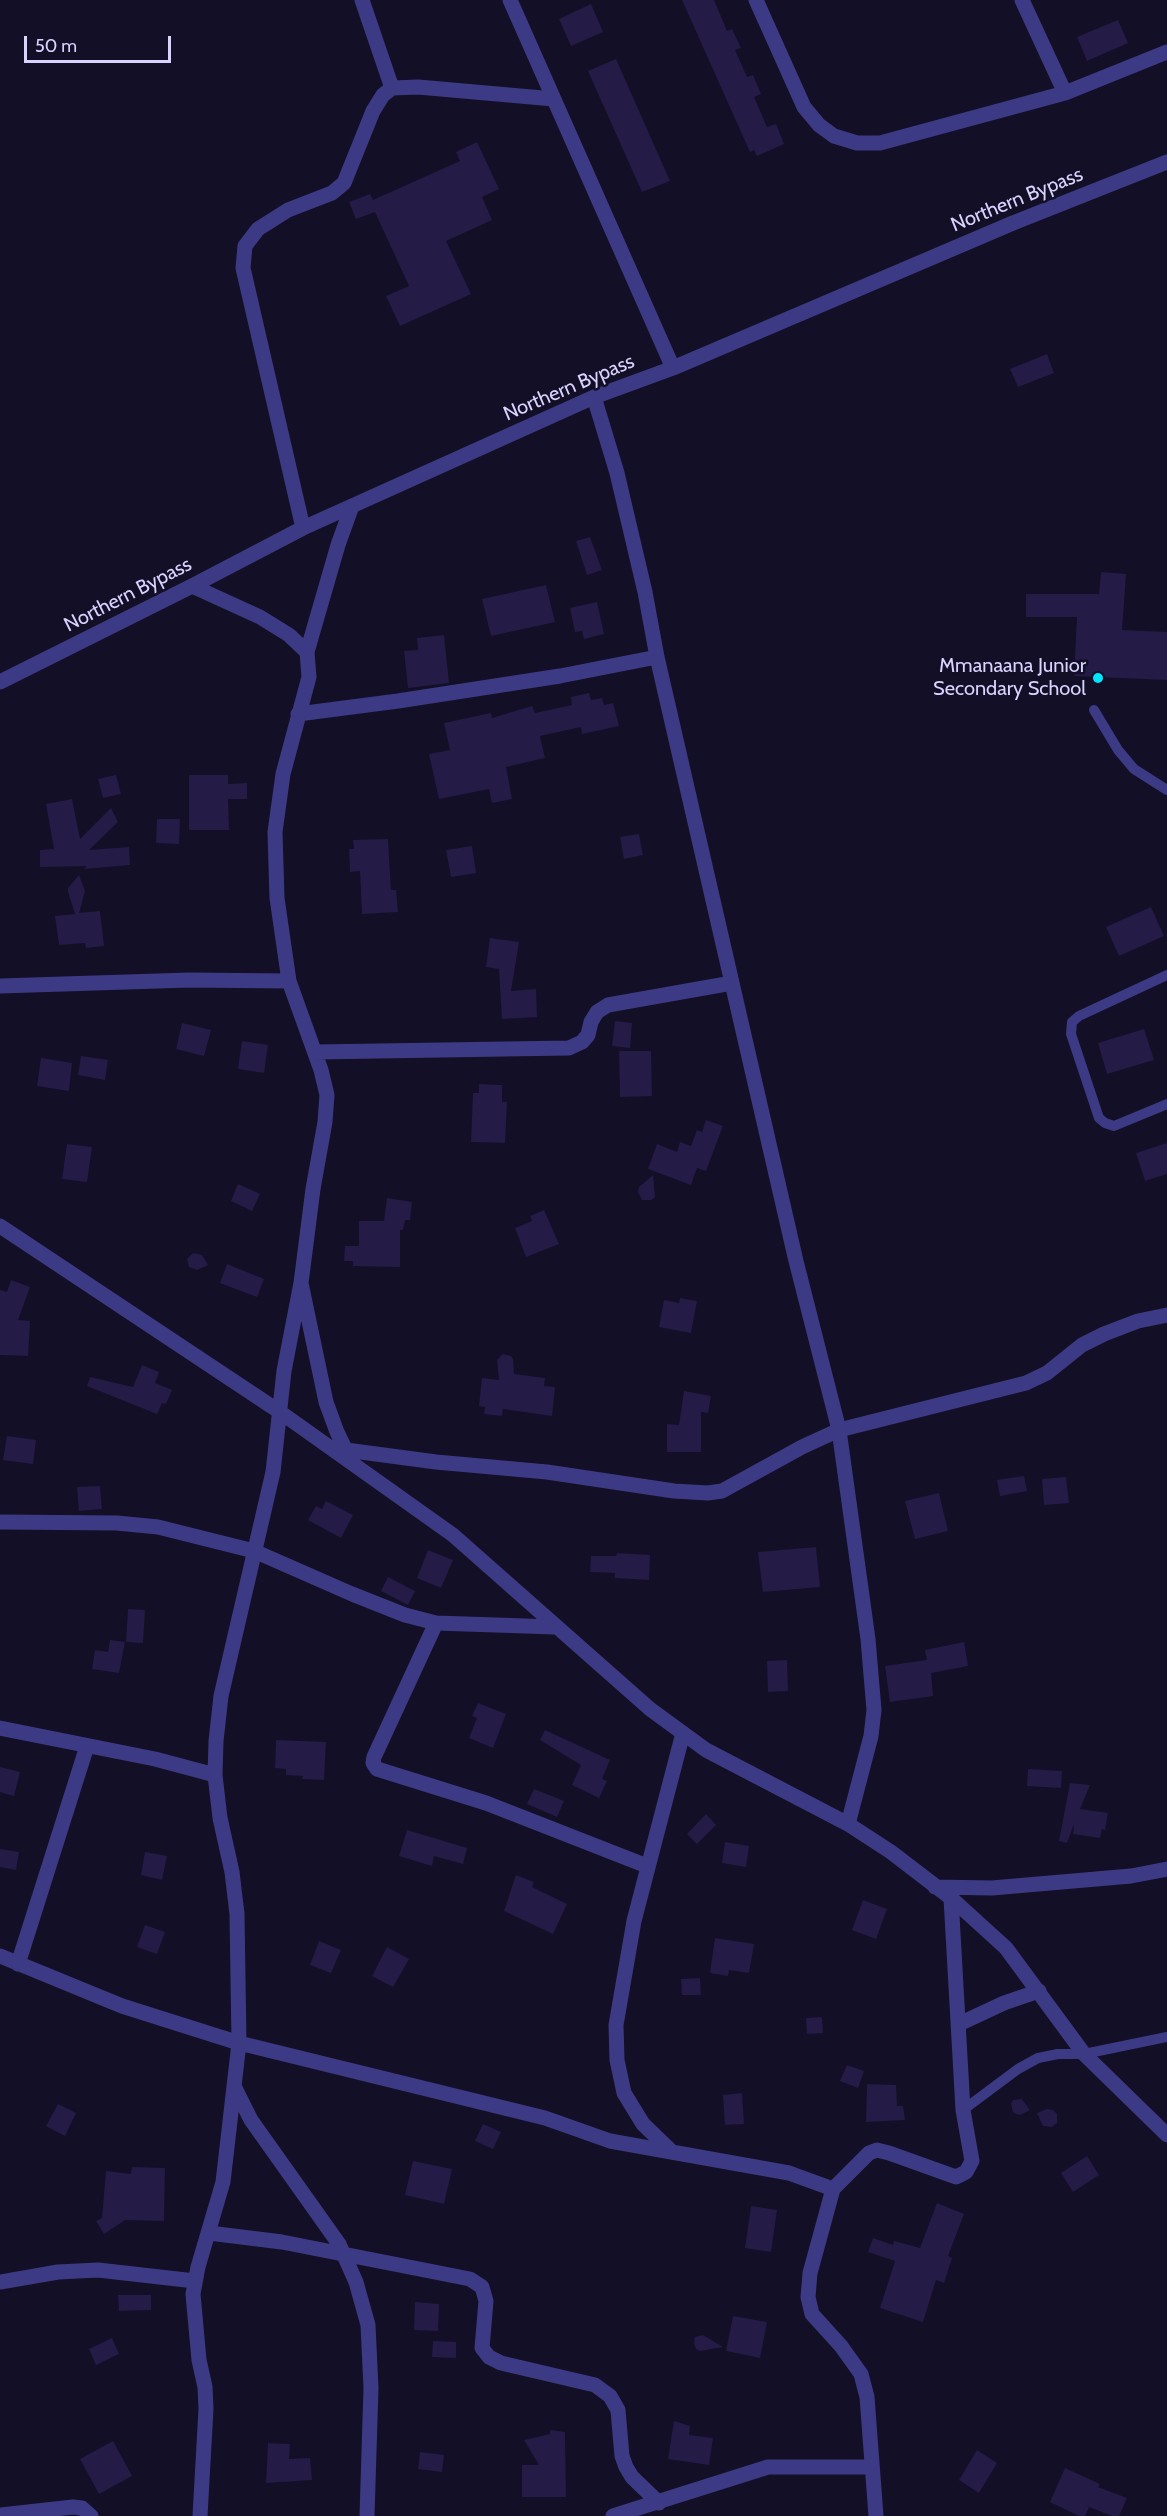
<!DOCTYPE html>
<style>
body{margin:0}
#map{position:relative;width:1167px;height:2516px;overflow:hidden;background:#130f26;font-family:Cabin,sans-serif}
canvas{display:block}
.scale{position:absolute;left:24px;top:36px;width:147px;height:27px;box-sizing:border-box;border:3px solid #d9d4ff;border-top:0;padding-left:8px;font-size:18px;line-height:21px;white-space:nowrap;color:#d9d4ff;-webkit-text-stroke:4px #130f26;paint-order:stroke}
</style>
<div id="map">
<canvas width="1167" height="2516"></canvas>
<div class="scale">50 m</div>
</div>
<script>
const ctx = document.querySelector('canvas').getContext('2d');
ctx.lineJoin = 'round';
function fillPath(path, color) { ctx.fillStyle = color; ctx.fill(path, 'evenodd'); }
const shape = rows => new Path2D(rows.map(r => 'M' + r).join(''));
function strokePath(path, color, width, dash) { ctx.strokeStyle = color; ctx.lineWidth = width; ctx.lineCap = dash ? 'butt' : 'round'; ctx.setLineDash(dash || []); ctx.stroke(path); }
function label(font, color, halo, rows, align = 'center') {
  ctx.font = font + ' Cabin,sans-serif'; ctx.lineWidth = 5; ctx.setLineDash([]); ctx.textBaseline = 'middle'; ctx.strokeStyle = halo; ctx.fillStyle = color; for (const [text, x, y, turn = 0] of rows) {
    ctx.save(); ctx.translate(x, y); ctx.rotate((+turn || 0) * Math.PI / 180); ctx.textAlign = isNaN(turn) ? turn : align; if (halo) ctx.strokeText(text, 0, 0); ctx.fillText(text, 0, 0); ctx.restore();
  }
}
fillPath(shape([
 [682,0,714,0,727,31,732,29,741,48,735,50,747,77,753,75,761,94,754,97,767,127,776,124,784,144,757,156,754,150,750,152],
 [591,4,603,32,571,46,559,19],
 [1118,20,1128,43,1087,61,1077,37],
 [616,59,670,181,642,192,588,71],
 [477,142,499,189,482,197,492,220,446,241,471,294,400,326,386,296,409,286,375,212,356,219,349,202,370,194,373,200,460,161,456,152],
 [1047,354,1054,373,1018,387,1010,369],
 [590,537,602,570,587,575,576,541],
 [1101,572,1126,574,1122,630,1167,632,1167,680,1074,676,1077,617,1026,617,1026,594,1099,594],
 [546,585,555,622,491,636,482,599],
 [597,602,604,634,584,639,582,631,575,632,570,608],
 [444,635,449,683,408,688,404,651,418,650,417,638],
 [589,693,591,700,602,698,604,705,613,703,619,726,582,734,581,727,540,736,545,758,506,767,512,799,492,803,489,789,439,799,429,754,450,750,444,723,491,713,492,718,532,706,535,713,572,705,571,697],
 [116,775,121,794,103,798,98,779],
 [189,775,228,775,228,784,247,783,247,799,228,799,229,830,189,830],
 [72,799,80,839,111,808,118,822,89,850,129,847,130,865,84,869,87,866,40,867,40,850,54,849,46,804],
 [157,819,180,819,179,844,156,843],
 [639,834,643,855,624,859,620,837],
 [388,839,391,890,396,890,398,912,362,914,360,871,350,872,349,849,354,849,353,840],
 [472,846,476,873,451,877,446,850],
 [79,875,85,891,79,913,100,911,104,946,86,948,85,943,59,945,55,916,75,914,68,892,68,888],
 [1151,907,1164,936,1119,956,1106,927],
 [490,938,519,942,511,991,536,989,537,1017,502,1019,499,969,486,967],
 [615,1021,632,1023,630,1048,612,1046],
 [182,1023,211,1030,204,1056,176,1049],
 [1144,1029,1154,1060,1107,1074,1098,1043],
 [242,1041,268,1045,264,1073,238,1069],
 [619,1051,651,1051,652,1096,620,1097],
 [81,1056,108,1060,105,1080,78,1075],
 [41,1058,72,1063,69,1091,37,1086],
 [479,1084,502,1085,502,1102,507,1102,505,1143,471,1142,473,1093,479,1093],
 [706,1120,723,1126,706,1171,697,1168,691,1185,648,1169,657,1144,677,1152,680,1142,691,1146,697,1130,702,1132],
 [1167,1143,1167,1174,1145,1181,1136,1153],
 [67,1144,92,1147,87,1182,62,1179],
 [653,1175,655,1197,651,1200,642,1200,638,1192,639,1187],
 [238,1184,260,1194,252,1211,231,1201],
 [387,1198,412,1202,410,1220,405,1220,403,1230,400,1230,400,1267,353,1266,353,1261,344,1261,345,1246,359,1246,359,1221,384,1221],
 [544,1210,559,1244,526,1257,515,1228,532,1221,530,1216],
 [193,1253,202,1255,208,1265,197,1270,189,1267,187,1259],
 [227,1264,264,1279,257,1297,220,1283],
 [11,1280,30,1287,18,1320,30,1321,28,1356,0,1355,0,1290,7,1292],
 [680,1298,697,1301,691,1333,659,1327,664,1300,679,1303],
 [503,1354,511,1356,513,1359,514,1374,545,1378,544,1386,555,1387,552,1416,503,1409,502,1416,484,1414,485,1407,479,1406,482,1378,499,1380,497,1360],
 [142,1365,159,1372,155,1383,172,1390,166,1404,162,1403,157,1414,87,1386,90,1377,133,1387],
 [684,1391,711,1396,708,1413,701,1412,701,1452,667,1452,667,1424,679,1425],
 [7,1436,36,1440,33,1464,3,1460],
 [1024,1476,1027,1491,1000,1496,997,1480],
 [1066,1477,1069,1503,1044,1505,1042,1479],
 [100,1486,102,1509,79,1511,77,1487],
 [939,1493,948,1531,915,1539,905,1501],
 [326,1501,353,1515,341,1538,308,1520,316,1506,322,1509],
 [816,1547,820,1587,763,1592,758,1552],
 [428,1550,453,1560,441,1588,417,1578],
 [617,1553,650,1555,649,1580,615,1578,615,1573,590,1572,591,1556,616,1556],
 [388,1577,415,1591,408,1605,381,1591],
 [128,1609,145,1610,143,1643,126,1642],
 [110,1640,125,1642,119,1673,92,1669,95,1650,108,1652],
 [964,1642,968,1666,931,1673,933,1696,890,1702,885,1666,927,1660,925,1650],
 [787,1660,788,1691,768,1692,767,1661],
 [478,1703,506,1714,493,1748,469,1738,477,1718,472,1716],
 [545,1730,610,1760,602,1779,607,1781,599,1798,572,1785,581,1765,540,1740],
 [276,1740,326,1742,324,1780,302,1779,303,1776,286,1775,286,1769,275,1768],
 [0,1767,20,1772,14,1796,0,1792],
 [1028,1769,1062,1771,1061,1788,1027,1786],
 [1070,1783,1090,1785,1080,1809,1108,1813,1105,1830,1102,1829,1100,1838,1073,1834,1074,1824,1067,1843,1059,1841],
 [534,1789,564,1801,557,1817,527,1804],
 [706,1814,716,1825,697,1844,687,1834],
 [407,1830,467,1848,463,1864,434,1856,432,1866,399,1856],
 [725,1842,749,1846,746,1867,722,1863],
 [0,1849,19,1852,16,1870,0,1867],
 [145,1852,167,1856,162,1880,141,1875],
 [516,1875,534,1882,532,1887,567,1904,553,1934,504,1911],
 [863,1900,887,1909,876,1939,852,1930],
 [145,1925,165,1932,157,1954,137,1947],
 [715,1938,754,1944,749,1973,729,1970,728,1976,710,1973],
 [319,1941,341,1950,331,1973,310,1965],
 [387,1947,409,1959,393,1987,372,1976],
 [700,1978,701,1995,682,1995,681,1979],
 [822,2017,823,2033,807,2034,806,2018],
 [847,2065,864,2071,858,2088,840,2081],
 [867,2084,896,2085,897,2106,903,2106,905,2120,866,2122],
 [742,2093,744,2124,725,2125,723,2095],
 [1022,2099,1030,2110,1020,2115,1016,2114,1013,2112,1011,2104,1013,2100],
 [58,2104,76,2113,65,2136,46,2126],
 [1047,2109,1053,2110,1057,2114,1057,2123,1052,2127,1043,2126,1037,2113],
 [483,2124,501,2132,493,2149,475,2141],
 [1087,2156,1099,2175,1073,2192,1061,2173],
 [413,2161,452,2169,444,2204,405,2195],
 [132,2167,165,2168,164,2221,125,2220,104,2234,96,2221,102,2218,106,2171,131,2174],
 [937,2203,964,2214,948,2256,952,2258,944,2283,936,2280,923,2322,880,2308,895,2261,868,2252,873,2238,893,2245,894,2241,920,2248],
 [751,2206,777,2210,771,2252,745,2248],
 [118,2295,151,2295,151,2310,119,2311],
 [415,2302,439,2304,438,2331,414,2330],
 [733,2316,767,2322,760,2358,726,2351],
 [703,2335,723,2347,700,2351,696,2349,694,2344,695,2337],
 [112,2338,119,2354,96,2365,89,2349],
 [433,2341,456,2342,456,2358,432,2357],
 [674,2421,690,2426,689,2435,713,2438,709,2465,668,2459],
 [550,2430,565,2432,566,2497,522,2497,522,2465,539,2465,524,2440,550,2434],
 [113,2441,132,2476,99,2494,80,2459],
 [268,2443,290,2444,289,2459,310,2458,312,2480,266,2483],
 [977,2450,997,2463,979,2493,959,2480],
 [420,2452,444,2455,442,2472,418,2469],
 [1065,2468,1100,2484,1098,2487,1127,2498,1119,2516,1112,2516,1089,2507,1085,2516,1079,2516,1050,2502]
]), '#241b47');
strokePath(shape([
 [1094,710,1118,750,1134,769,1167,790],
 [1167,975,1079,1016,1072,1022,1071,1034,1099,1118,1105,1123,1114,1126,1167,1104],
 [963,2110,1018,2069,1038,2058,1058,2054,1084,2054,1167,2037]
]), '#3d3a85', 10);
strokePath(shape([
 [362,0,392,88],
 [510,0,673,368],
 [756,0,804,107,819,125,834,136,857,143,880,143,1065,93,1167,52],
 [1022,0,1065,93],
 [594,397,617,473,645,592,657,657,796,1261,839,1430,868,1639,874,1710,871,1736,848,1824],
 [303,528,243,268,245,246,258,229,288,210,332,193,344,183,373,111,383,95,392,88,418,87,554,99],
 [192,586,260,617,289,635,307,652,309,677,283,774,275,832,277,898,289,981,321,1070,327,1095,325,1122,313,1189,301,1283,326,1402,337,1432,352,1463],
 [307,652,338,545,352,506],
 [0,682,192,586,303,528,594,397,673,368,1013,223,1167,162],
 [298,714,398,701,560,676,657,657],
 [0,986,189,980,289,981],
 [315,1052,569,1048,582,1042,588,1035,591,1022,597,1012,608,1005,732,983],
 [0,1226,280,1412,453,1535,650,1709,706,1750,848,1824,891,1852,951,1898,1006,1948,1084,2054,1167,2135],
 [346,1450,436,1462,547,1472,674,1491,708,1493,722,1491,802,1447,839,1430,1026,1383,1047,1373,1082,1345,1104,1334,1138,1321,1167,1315],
 [0,1522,117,1523,158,1527,254,1551,352,1594,405,1615,436,1623,555,1627],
 [436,1623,374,1757,373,1763,377,1769,486,1803,647,1866],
 [0,1728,155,1759,215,1775],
 [935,1887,992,1888,1131,1876,1167,1869],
 [0,1956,122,2006,239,2043,545,2118,610,2141,789,2173,833,2189],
 [18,1964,87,1746],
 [959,2024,1004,2003,1039,1991],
 [234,2086,251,2120,339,2244,356,2282,368,2325,371,2388,367,2516],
 [672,2152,643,2124,624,2093,617,2060,616,2025,634,1921,683,1733],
 [209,2233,282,2242,470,2279,482,2287,486,2301,482,2348,489,2357,501,2363,595,2385,610,2396,618,2410,622,2456,626,2467,632,2477,659,2503],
 [0,2282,58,2272,98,2270,195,2281],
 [0,2515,73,2507,82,2508,91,2516],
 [200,2516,206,2409,205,2387,199,2360,193,2294,198,2267,223,2182,239,2043,237,1914,232,1872,220,1818,215,1775,216,1741,221,1696,273,1472,284,1371,301,1283],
 [613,2516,768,2467,872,2467],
 [876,2516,867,2397,861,2374,841,2346,812,2314,808,2297,810,2273,833,2189,869,2153,877,2150,889,2153,956,2177,966,2172,972,2161,963,2110,951,1898]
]), '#3d3a85', 15);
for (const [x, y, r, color] of [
 [1098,678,6,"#00e5ff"]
]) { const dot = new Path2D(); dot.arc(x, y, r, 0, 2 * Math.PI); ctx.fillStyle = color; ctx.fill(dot); strokePath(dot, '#130f26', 2); }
label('20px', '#d9d4ff', '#130f26', [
 ["Northern Bypass",1017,200,-22],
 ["Northern Bypass",569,388,-23],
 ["Northern Bypass",128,595,-27]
]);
label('20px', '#d9d4ff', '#130f26', [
 ["Mmanaana Junior",1086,666],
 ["Secondary School",1086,689]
], 'right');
</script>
